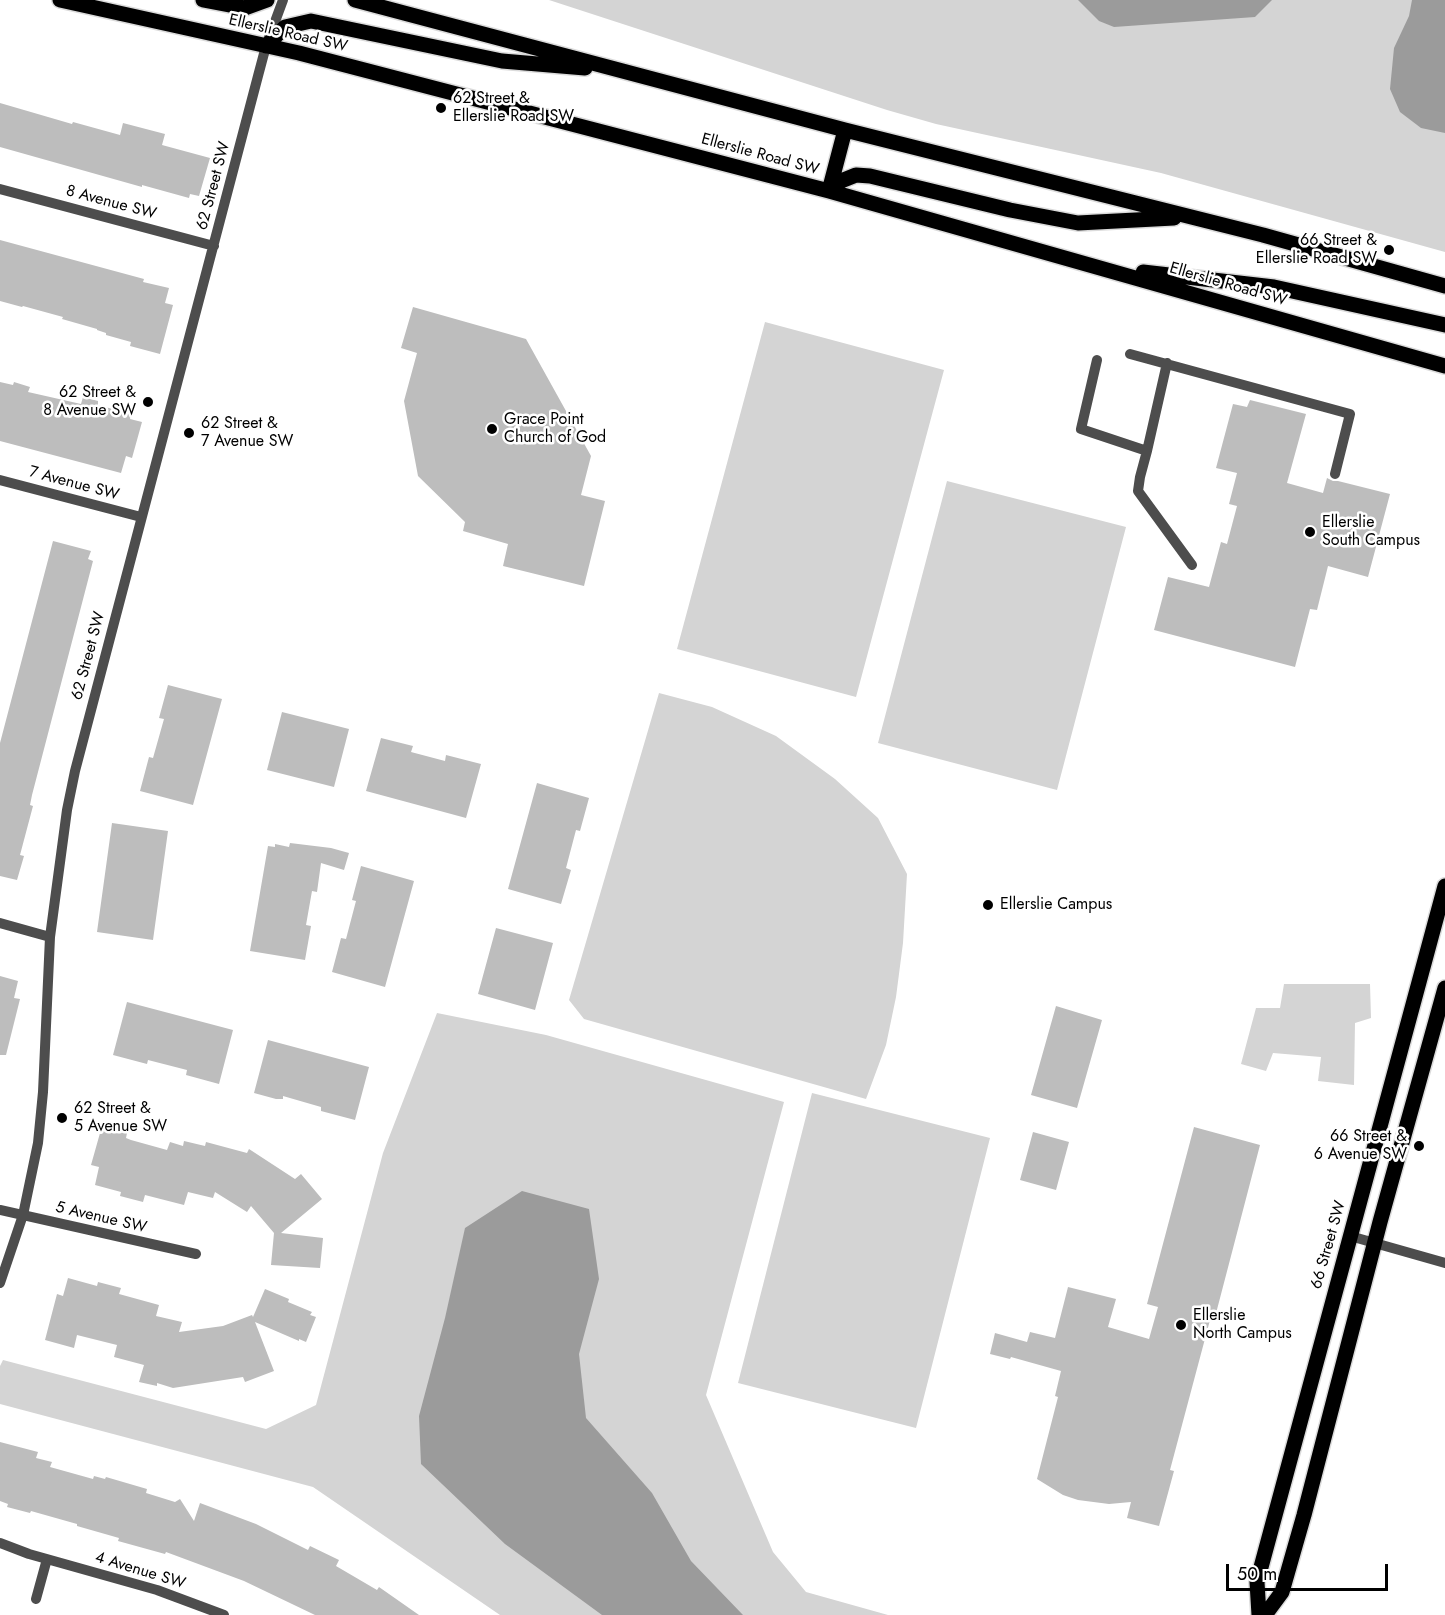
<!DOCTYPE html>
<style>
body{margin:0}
#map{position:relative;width:1445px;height:1615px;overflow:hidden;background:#fff;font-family:Jost,sans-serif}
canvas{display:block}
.scale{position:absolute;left:1226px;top:1564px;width:162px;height:27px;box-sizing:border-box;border:3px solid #000;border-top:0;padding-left:8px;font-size:18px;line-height:21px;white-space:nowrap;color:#000;-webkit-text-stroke:4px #fff;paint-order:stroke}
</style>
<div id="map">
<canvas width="1445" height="1615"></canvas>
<div class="scale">50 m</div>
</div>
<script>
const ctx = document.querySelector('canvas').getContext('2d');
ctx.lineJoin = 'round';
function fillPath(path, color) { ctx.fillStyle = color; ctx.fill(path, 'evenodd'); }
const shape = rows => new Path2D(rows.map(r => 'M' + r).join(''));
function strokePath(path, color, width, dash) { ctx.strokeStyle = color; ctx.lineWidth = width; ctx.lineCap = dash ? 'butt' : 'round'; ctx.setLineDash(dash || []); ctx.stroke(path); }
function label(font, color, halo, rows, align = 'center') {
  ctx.font = font + ' Jost,sans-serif'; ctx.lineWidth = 5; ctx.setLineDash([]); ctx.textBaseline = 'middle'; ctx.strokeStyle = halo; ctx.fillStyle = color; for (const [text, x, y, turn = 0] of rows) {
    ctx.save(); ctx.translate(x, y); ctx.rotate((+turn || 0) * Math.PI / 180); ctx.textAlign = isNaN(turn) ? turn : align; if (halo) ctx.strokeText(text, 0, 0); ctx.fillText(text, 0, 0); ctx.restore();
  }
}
fillPath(shape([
 [549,0,1445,0,1445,252,1161,173,936,124,887,110],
 [765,322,944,370,856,697,677,649],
 [947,481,1126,527,1057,790,878,743],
 [659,693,712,707,776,736,835,779,878,818,907,874,903,943,896,997,886,1045,866,1099,584,1019,569,1000],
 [1284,984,1370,984,1371,1018,1355,1023,1354,1085,1318,1081,1321,1057,1273,1053,1266,1071,1241,1064,1256,1008,1280,1008],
 [437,1013,546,1035,784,1102,706,1395,773,1552,806,1592,888,1615,500,1615,313,1487,0,1404,0,1366,3,1360,266,1429,316,1405,383,1153],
 [812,1093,990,1138,916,1428,738,1383]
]), '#d4d4d4');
fillPath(shape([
 [1078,0,1272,0,1255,17,1114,27,1099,21],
 [1412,0,1445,0,1445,133,1421,128,1400,112,1390,89,1394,48,1409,16],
 [522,1191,589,1209,599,1279,579,1354,586,1418,652,1493,691,1561,743,1615,602,1615,505,1544,421,1464,419,1416,445,1318,465,1228]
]), '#9b9b9b');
fillPath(shape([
 [0,103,72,124,73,122,120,135,123,123,165,134,162,145,210,158,199,196,190,194,189,198,142,185,142,187,0,147],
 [0,240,144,279,143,282,169,288,165,303,173,305,160,354,130,346,131,342,106,335,106,333,97,330,97,329,62,319,63,317,23,306,22,307,0,301],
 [413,307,526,339,591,456,581,495,605,501,584,586,503,566,508,544,463,531,465,522,418,476,404,401,417,353,401,348],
 [0,382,13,385,14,382,30,387,28,392,81,404,83,397,98,401,98,405,131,414,130,419,142,422,132,458,126,456,121,473,0,441],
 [1250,400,1306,414,1287,483,1323,493,1327,478,1333,481,1338,481,1390,494,1368,577,1328,566,1317,610,1310,609,1295,667,1154,630,1168,577,1209,587,1221,542,1227,544,1237,506,1229,504,1237,473,1216,468,1233,404,1247,407],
 [53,541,91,551,88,559,93,561,32,795,30,805,33,806,20,855,24,856,17,880,0,876,0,743],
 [168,685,222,699,193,805,140,791,149,757,153,758,164,719,159,718],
 [282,712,349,729,334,787,267,770],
 [381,738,413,746,411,752,445,761,446,755,481,764,466,818,366,791],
 [537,783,589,798,580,831,576,830,566,868,571,870,561,904,508,889],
 [112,823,168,831,153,940,97,932],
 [290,843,331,848,349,853,344,870,321,863,317,892,312,891,306,925,311,926,305,960,250,951,268,846,275,847,275,844,289,847],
 [361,866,414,881,385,987,332,972,341,938,346,939,356,901,352,900],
 [496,928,553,943,535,1010,478,994],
 [0,976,18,981,14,998,20,999,6,1055,0,1055],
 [127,1002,233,1030,219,1084,186,1075,187,1070,148,1060,147,1064,113,1055],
 [1056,1006,1102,1020,1077,1108,1031,1095],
 [268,1040,369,1067,355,1120,321,1111,321,1107,283,1096,283,1099,276,1099,254,1093],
 [102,1126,127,1133,126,1138,131,1140,167,1150,170,1142,183,1146,184,1141,205,1146,206,1142,247,1153,249,1149,295,1179,301,1174,322,1199,281,1233,323,1238,320,1268,271,1265,274,1233,251,1206,247,1212,215,1192,213,1198,188,1192,184,1205,145,1195,143,1202,120,1196,121,1192,95,1185,99,1167,91,1165],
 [1194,1127,1260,1145,1214,1321,1210,1320,1170,1470,1174,1471,1159,1526,1127,1518,1131,1502,1109,1504,1078,1500,1063,1495,1037,1479,1058,1397,1055,1396,1061,1371,1011,1357,1010,1359,990,1354,995,1333,1027,1342,1030,1332,1055,1338,1068,1287,1116,1299,1108,1327,1149,1339,1158,1307,1147,1304],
 [1033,1132,1069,1142,1056,1190,1020,1180],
 [68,1278,97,1286,98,1282,121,1288,119,1294,159,1305,156,1316,182,1322,179,1332,223,1326,252,1315,253,1317,265,1289,289,1299,288,1302,312,1312,310,1315,316,1317,306,1342,299,1339,299,1341,255,1322,274,1371,245,1382,243,1377,173,1388,157,1383,157,1386,139,1382,144,1365,114,1357,117,1345,77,1335,74,1348,45,1340,57,1294,63,1296],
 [0,1442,38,1452,36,1458,52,1462,50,1467,93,1479,94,1476,105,1479,106,1477,147,1489,146,1493,175,1502,180,1499,194,1521,200,1503,256,1524,308,1550,310,1546,339,1560,336,1566,377,1590,379,1587,419,1615,315,1615,244,1581,166,1552,165,1554,118,1541,119,1538,77,1526,77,1524,31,1511,30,1513,7,1507,8,1504,0,1501]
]), '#bdbdbd');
const major = shape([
 [60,0,299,53,829,191,1445,366],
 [203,0,245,8,267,0],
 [355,0,845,130,1263,235,1445,286],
 [266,46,285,27,311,21,502,61,585,68],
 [829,191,841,181,856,175,870,176,1010,210,1078,223,1174,218],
 [829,191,845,130],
 [1143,272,1274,287,1445,325],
 [1259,1615,1257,1582,1445,886],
 [1265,1615,1282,1592,1304,1515,1380,1222,1445,988]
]);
strokePath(major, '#dbdbdb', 18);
strokePath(shape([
 [0,189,214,246],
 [1130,354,1350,414,1335,474],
 [1097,360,1081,429,1147,451,1167,363],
 [1147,451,1140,477,1138,491,1192,565],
 [0,480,141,517],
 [0,923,50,937],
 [0,1210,196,1254],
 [1350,1236,1445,1263],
 [0,1283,23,1215,38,1143,43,1092,50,937,67,810,75,771,258,76,266,46,283,0],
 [0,1543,29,1554,157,1590,224,1615],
 [36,1599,47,1559]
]), '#4d4d4d', 10);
strokePath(major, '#000', 15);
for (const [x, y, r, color] of [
 [441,108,6,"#000"],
 [1389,250,6,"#000"],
 [148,402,6,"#000"],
 [492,429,6,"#000"],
 [189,433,6,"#000"],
 [1310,532,6,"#000"],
 [988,905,6,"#000"],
 [62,1118,6,"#000"],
 [1419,1146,6,"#000"],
 [1181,1325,6,"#000"]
]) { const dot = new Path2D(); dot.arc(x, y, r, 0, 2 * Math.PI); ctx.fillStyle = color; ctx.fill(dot); strokePath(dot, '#fff', 2); }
label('16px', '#000', '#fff', [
 ["Ellerslie Road SW",288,34,13],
 ["Ellerslie Road SW",760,155,15],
 ["62 Street SW",214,186,-75],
 ["8 Avenue SW",111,203,15],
 ["Ellerslie Road SW",1228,285,16],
 ["7 Avenue SW",74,484,15],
 ["62 Street SW",89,656,-75],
 ["5 Avenue SW",101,1218,13],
 ["66 Street SW",1329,1245,-74],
 ["4 Avenue SW",140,1571,17]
]);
label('16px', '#000', '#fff', [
 ["62 Street &",453,99],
 ["Ellerslie Road SW",453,117],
 ["66 Street &",1377,241,"right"],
 ["Ellerslie Road SW",1377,259,"right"],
 ["62 Street &",136,393,"right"],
 ["8 Avenue SW",136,411,"right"],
 ["Grace Point",504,420],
 ["Church of God",504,438],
 ["62 Street &",201,424],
 ["7 Avenue SW",201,442],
 ["Ellerslie",1322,523],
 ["South Campus",1322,541],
 ["Ellerslie Campus",1000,905],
 ["62 Street &",74,1109],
 ["5 Avenue SW",74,1127],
 ["66 Street &",1407,1137,"right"],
 ["6 Avenue SW",1407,1155,"right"],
 ["Ellerslie",1193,1316],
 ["North Campus",1193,1334]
], 'left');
</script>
